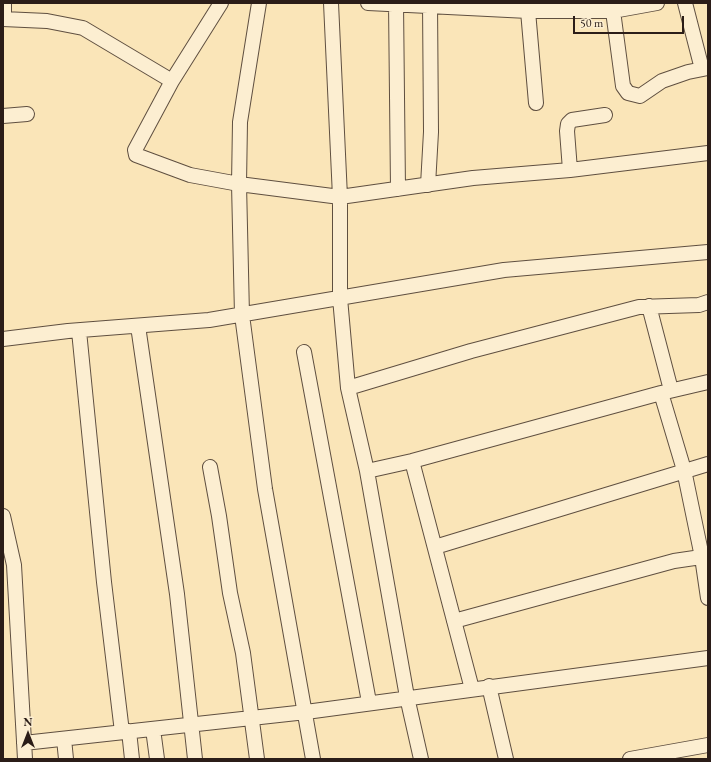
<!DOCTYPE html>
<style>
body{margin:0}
#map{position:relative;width:711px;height:762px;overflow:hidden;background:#fae5b8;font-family:"EB Garamond",serif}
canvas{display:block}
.frame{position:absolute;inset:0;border:4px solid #2b1d18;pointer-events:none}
.north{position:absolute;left:8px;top:714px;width:40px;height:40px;-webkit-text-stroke:3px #fceed1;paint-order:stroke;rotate:0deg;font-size:11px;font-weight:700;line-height:16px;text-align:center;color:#2b1d18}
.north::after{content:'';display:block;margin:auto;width:14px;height:18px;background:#2b1d18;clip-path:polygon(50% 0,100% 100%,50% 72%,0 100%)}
.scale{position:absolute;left:573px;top:16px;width:111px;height:18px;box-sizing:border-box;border:2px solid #2b1d18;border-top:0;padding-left:5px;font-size:12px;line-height:14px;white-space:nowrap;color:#2b1d18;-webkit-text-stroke:3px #fceed1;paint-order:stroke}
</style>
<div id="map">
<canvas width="711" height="762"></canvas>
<div class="frame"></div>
<div class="north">N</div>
<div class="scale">50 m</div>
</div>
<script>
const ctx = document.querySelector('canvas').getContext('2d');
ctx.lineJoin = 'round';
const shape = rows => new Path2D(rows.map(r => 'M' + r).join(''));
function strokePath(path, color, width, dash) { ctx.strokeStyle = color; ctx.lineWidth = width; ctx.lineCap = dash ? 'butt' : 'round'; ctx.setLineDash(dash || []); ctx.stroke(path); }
const street = shape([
 [221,3,172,81,135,150,136,155,190,175,239,184,340,197,473,178,570,170,708,153],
 [259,3,240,122,239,184,242,315,265,489,313,759],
 [331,3,340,197,340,298,348,388,367,471,407,697,421,759],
 [368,3,528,11,613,11,657,3],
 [396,3,398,189],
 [685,3,702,69],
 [528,11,536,103],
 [613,11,623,86,628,93,640,96,662,81,688,72,708,68],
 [3,19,47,21,83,28,172,81],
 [4,19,4,3],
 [3,116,27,114],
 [570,170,567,131,568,124,572,120,605,115],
 [428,185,431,132,430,3],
 [649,306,671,390],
 [138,326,177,594,195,759],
 [79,331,104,582,122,732],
 [3,339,68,331,209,320,504,270,708,252],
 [304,352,369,702],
 [348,388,471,351,639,307,699,305,708,302],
 [661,393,684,470,702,557,708,598],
 [412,461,472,689],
 [210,467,219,516,230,593,243,653,257,759],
 [367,471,412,461,661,393,708,382],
 [3,516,14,565,25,759],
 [435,547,708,464],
 [454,621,674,561,708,556],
 [489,686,506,759],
 [153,729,157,759],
 [129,731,132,759],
 [64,739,66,759],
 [24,743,306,712,708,658],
 [630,759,708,745]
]);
strokePath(street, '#5f4f40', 16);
strokePath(street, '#fceed1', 14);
</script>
